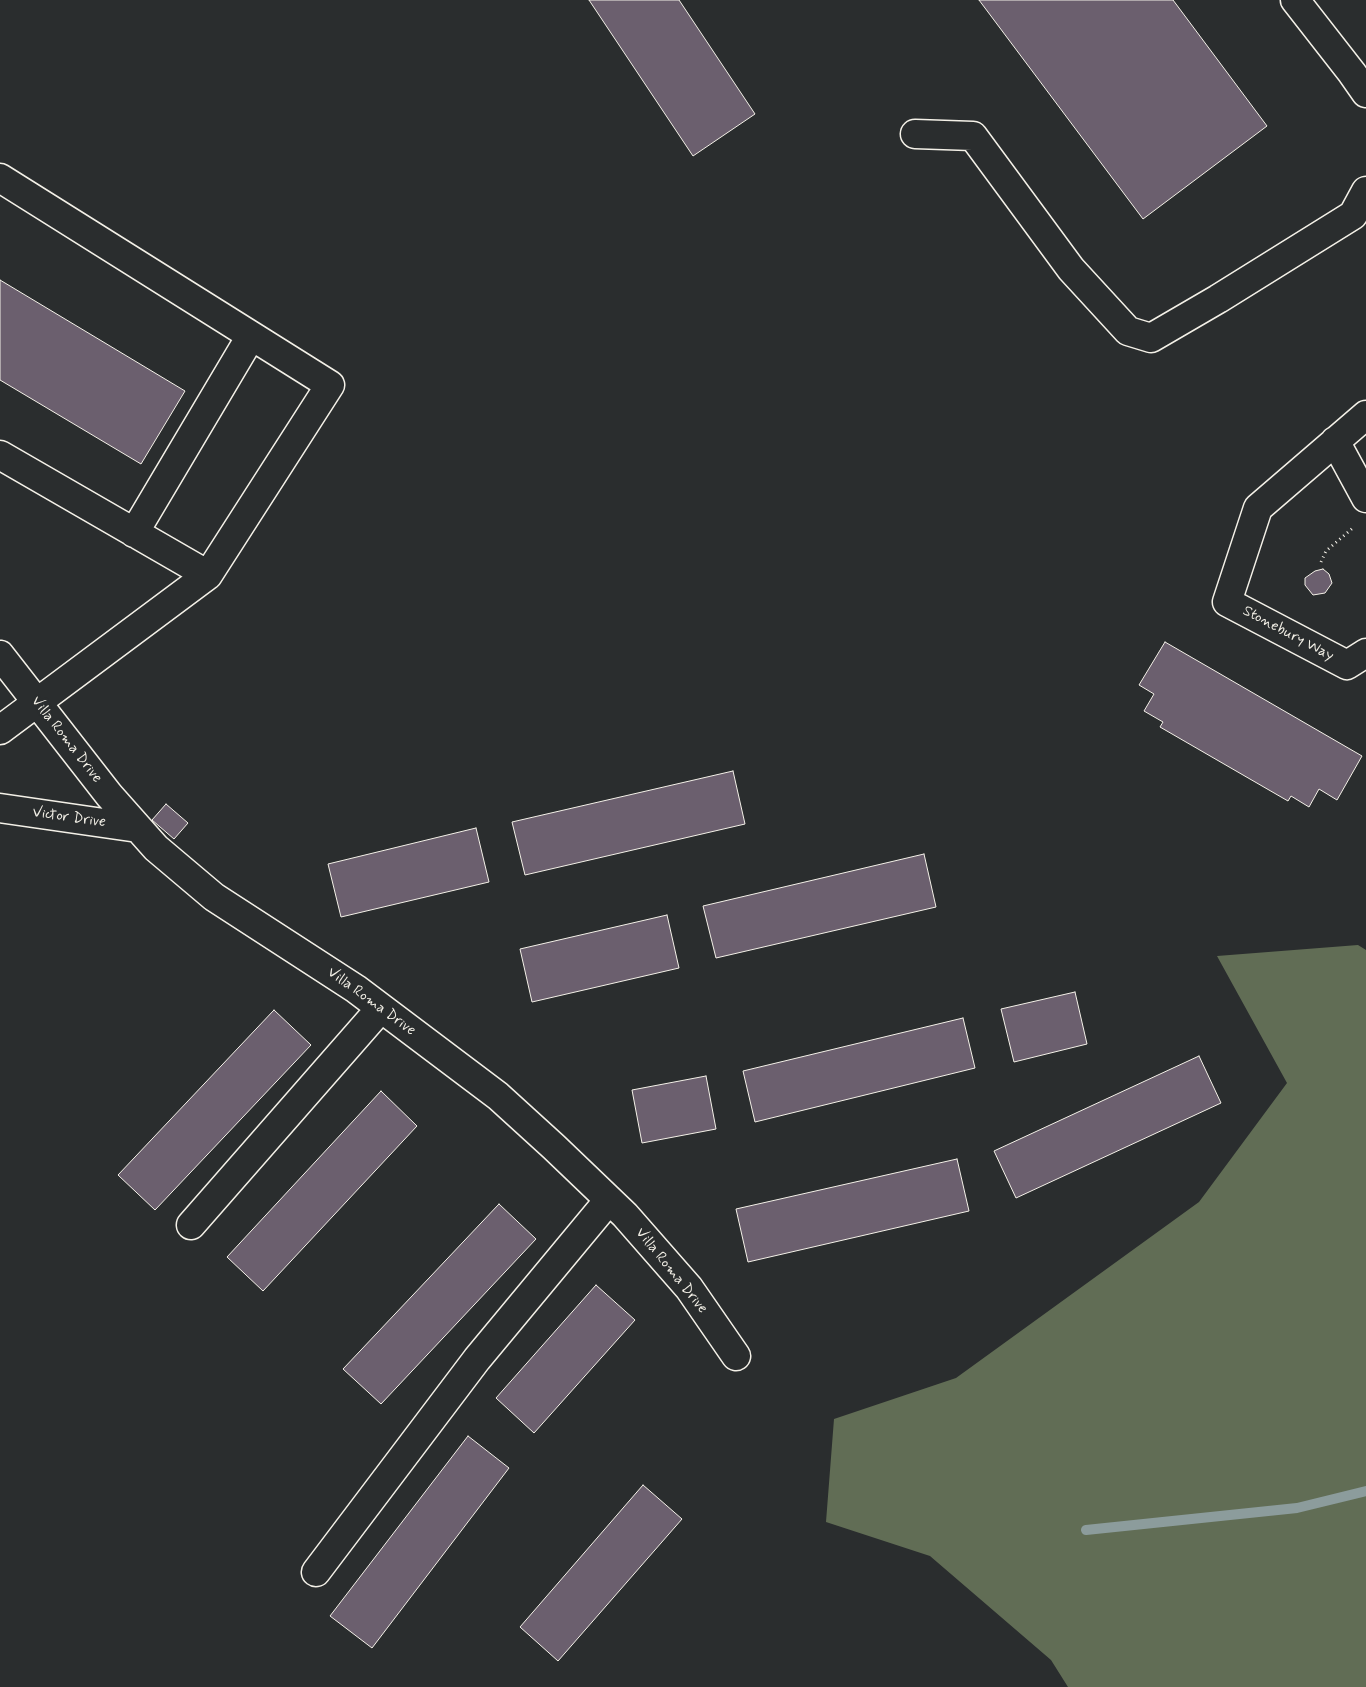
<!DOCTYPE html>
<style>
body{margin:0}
canvas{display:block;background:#2a2d2e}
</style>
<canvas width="1366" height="1687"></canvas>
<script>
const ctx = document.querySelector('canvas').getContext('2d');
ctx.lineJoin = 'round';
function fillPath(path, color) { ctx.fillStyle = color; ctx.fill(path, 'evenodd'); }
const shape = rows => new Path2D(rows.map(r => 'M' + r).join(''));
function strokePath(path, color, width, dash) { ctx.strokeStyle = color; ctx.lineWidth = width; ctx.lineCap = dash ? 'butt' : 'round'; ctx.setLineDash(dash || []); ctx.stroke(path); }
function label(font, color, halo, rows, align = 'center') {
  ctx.font = font + ' Mynerve,sans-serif'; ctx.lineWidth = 4.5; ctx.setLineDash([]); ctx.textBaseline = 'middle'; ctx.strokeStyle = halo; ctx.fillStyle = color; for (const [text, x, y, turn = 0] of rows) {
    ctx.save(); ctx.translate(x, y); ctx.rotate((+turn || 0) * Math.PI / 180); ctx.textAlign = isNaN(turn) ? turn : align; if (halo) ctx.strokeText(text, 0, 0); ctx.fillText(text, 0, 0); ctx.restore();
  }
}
fillPath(shape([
 [1358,945,1366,950,1366,1687,1068,1687,1051,1660,930,1556,826,1522,834,1419,956,1378,1199,1202,1287,1083,1217,956]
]), '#616d55');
strokePath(shape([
 [1086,1530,1297,1508,1366,1491]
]), '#8c9c9c', 10);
const building = shape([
 [589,0,679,0,755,114,693,156,589,0],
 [979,0,1173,0,1267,126,1143,219,979,0],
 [0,280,185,391,141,464,0,380,0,280],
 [1323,569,1329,574,1332,583,1325,593,1313,595,1305,585,1305,578,1315,571,1323,569],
 [1165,642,1362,756,1337,800,1319,789,1309,807,1291,796,1288,801,1160,727,1163,722,1144,711,1154,694,1139,685,1165,642],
 [733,771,745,824,525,875,512,822,733,771],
 [166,804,188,823,174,839,152,820,166,804],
 [476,828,489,882,341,917,328,864,476,828],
 [924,854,936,907,716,958,703,906,924,854],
 [667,915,679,968,532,1002,520,949,667,915],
 [1075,992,1087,1044,1014,1062,1001,1009,1075,992],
 [274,1010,311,1045,155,1210,118,1175,274,1010],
 [963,1018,975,1068,755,1122,743,1071,963,1018],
 [1199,1056,1221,1103,1016,1198,994,1151,1199,1056],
 [706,1076,716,1129,642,1143,632,1090,706,1076],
 [381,1091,417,1126,263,1291,227,1257,381,1091],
 [957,1159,969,1211,748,1262,736,1209,957,1159],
 [499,1204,536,1239,381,1404,343,1369,499,1204],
 [596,1285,635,1320,534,1433,496,1398,596,1285],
 [468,1436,509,1468,372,1648,330,1616,468,1436],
 [643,1485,682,1519,558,1661,520,1627,643,1485]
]);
fillPath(building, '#6b5f6e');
strokePath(building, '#f4f1e8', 1);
const minor = shape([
 [1295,0,1352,73,1366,93],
 [915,134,973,136,1071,269,1128,331,1151,338,1218,299,1353,215,1366,191],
 [0,178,330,385,208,575,0,730],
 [1366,415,1258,508,1227,602,1347,665,1366,653],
 [1335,441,1366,498],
 [0,455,208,575],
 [134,533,251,336],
 [0,655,109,795,156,848,214,897,356,989,498,1096,554,1147,625,1215,689,1288,736,1356],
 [0,808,138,828],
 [191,1225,381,1008],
 [316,1572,477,1359,609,1200]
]);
strokePath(minor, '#f4f1e8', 31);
strokePath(shape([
 [1321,562,1326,551,1354,527]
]), '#f4f1e8', 3, [1, 4]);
strokePath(minor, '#2a2d2e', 28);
label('15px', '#f4f1e8', '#2a2d2e', [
 ["Stonebury Way",1288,634,28],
 ["Villa Roma Drive",66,740,52],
 ["Victor Drive",69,818,8],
 ["Villa Roma Drive",371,1002,36],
 ["Villa Roma Drive",671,1271,51]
]);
</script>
